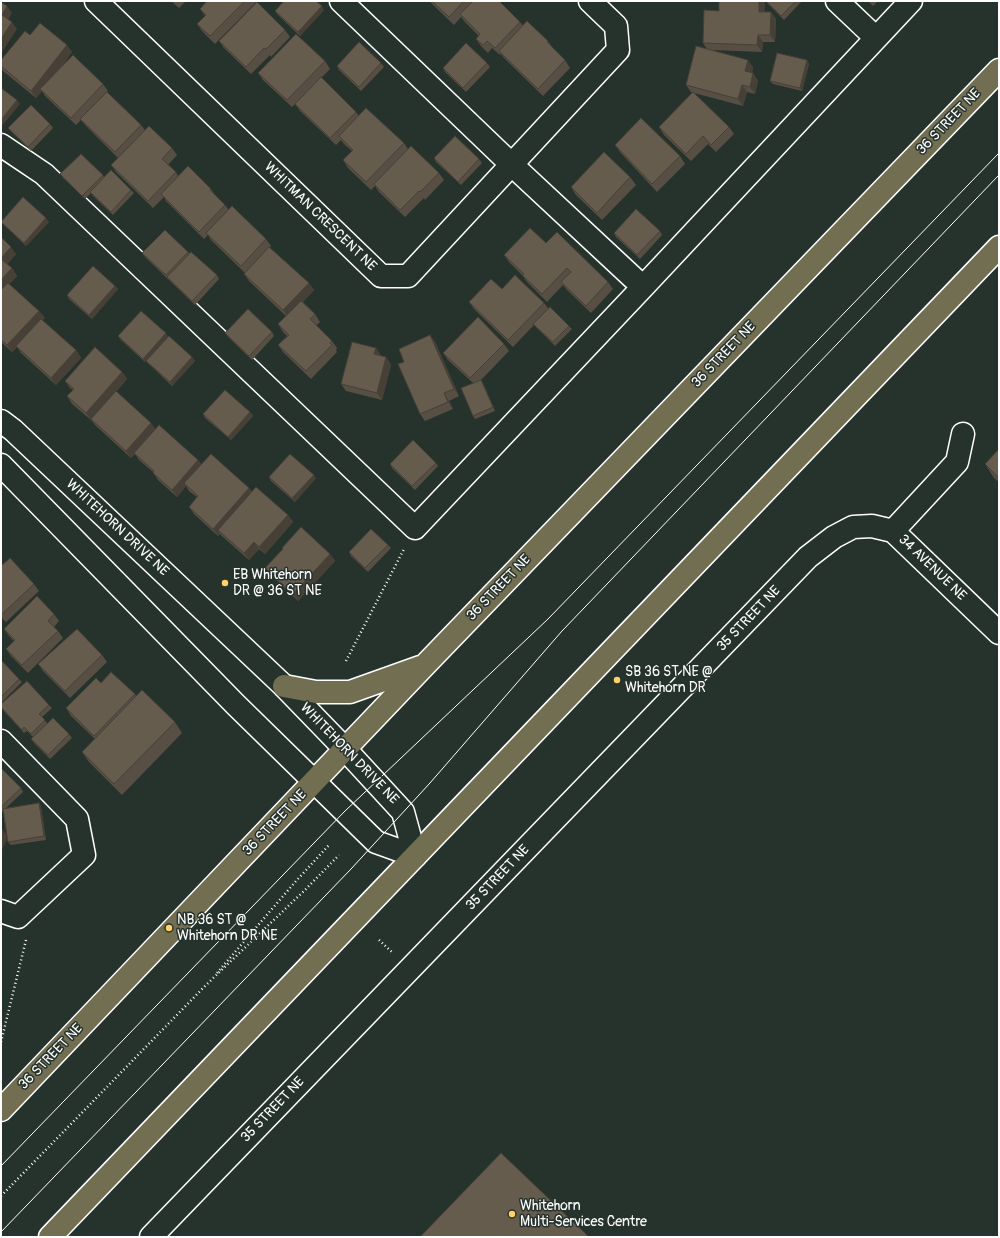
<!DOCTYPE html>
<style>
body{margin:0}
#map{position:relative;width:1000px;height:1238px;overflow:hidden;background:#26332d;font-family:Pangolin,sans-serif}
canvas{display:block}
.frame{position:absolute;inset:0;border:2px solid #fff;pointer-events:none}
</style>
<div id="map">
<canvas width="1000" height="1238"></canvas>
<div class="frame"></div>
</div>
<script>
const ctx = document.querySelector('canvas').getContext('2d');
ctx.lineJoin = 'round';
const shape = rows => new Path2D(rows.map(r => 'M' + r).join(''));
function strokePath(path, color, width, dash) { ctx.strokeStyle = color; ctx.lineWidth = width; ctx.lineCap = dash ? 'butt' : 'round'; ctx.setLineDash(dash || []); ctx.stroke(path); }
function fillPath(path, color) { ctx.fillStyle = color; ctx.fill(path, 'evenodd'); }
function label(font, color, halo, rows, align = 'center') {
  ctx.font = font + ' Pangolin,sans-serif'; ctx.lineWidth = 3; ctx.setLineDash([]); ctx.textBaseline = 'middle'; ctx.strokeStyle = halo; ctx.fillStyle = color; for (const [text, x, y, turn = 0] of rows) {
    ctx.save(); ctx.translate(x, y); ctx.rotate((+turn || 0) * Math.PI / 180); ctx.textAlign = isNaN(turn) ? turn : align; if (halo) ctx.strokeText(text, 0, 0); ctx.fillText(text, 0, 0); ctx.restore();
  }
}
const minor = shape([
 [96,1,381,276,408,276,618,50,616,26,590,1],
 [341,1,511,164,643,287],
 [837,1,876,38],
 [1,145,44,174,415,528,643,287,911,1],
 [1,421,13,430,284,686,345,749,403,812,415,856],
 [1,465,236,705,376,842,415,856],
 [893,531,957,462,963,434],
 [1,741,77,819,84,855,18,917,1,911],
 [151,1237,808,557,834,537,853,527,872,526,893,531,999,633]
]);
const major = shape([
 [284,686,316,692,350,692,420,667],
 [1,1110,425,665,999,70],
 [50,1237,999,247]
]);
strokePath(minor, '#fff', 25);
strokePath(major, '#fff', 25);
strokePath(shape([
 [346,661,404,549],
 [379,940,392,952],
 [217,973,296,881,329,845],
 [1,1042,26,940],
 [1,1196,206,985,305,890,339,855]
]), '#fff', 2.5, [1, 3]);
strokePath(minor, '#26332d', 22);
strokePath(major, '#726e52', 22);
strokePath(shape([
 [1,1166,345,811,548,619,999,153],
 [1,1232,351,869,430,783,562,631,999,175]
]), '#fff', 1);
fillPath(shape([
 [171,1,186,1,179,8],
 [207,1,257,1,215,44,202,31,197,24,205,16,200,9],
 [429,1,499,1,520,22,523,26,548,41,553,48,565,60,570,68,543,96,504,58,501,54,500,55,492,48,488,53,481,46,476,39,479,36,465,22,461,17,454,25],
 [765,1,764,12,771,12,776,19,775,42,763,42,762,52,713,50,753,67,752,73,753,73,758,81,755,94,747,92,743,106,694,93,729,127,734,134,716,152,708,144,691,161,664,135,659,127,693,93,691,92,686,85,707,49,703,43,719,11],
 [765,1,802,1,784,20],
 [868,1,878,1,873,6],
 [324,10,300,36,278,15,275,11],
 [285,30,290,37,271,57,270,55,251,74,224,48,219,41],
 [30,35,72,52,59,70,103,84,108,91,107,92,141,125,145,130,172,148,177,155,168,165,176,172,178,176,211,189,216,196,225,205,229,210,266,239,271,246,270,248,309,283,314,290,303,302,315,314,320,322,316,326,332,341,337,348,336,350,337,352,311,379,283,352,278,345,287,336,283,332,278,324,286,316,249,281,244,274,245,273,211,240,208,235,204,239,166,201,164,197,153,208,116,172,111,165,118,158,86,126,81,120,76,125,45,96,42,91,36,98,3,71,1,68,1,60],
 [807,60,809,64,802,91,773,84,770,81],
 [325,61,330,69,321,78,356,112,359,116,404,143,408,149,439,173,444,180,425,200,424,198,405,217,379,192,375,186,371,190,348,168,343,160,352,151,344,144,341,140,336,145,300,111,295,104,292,107,263,80,258,73],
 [381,63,384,67,361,91,339,70,337,66],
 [487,63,490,67,466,92,445,72,443,68],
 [50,124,53,128,31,151,8,128],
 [615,145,680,156,685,164,657,192,620,152],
 [434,158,479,159,482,163,461,185,436,162],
 [60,174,103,175,104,177,131,190,134,193,113,215,93,196,91,193,85,199,63,178],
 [630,177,636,185,602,220,576,195,571,187],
 [1,222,49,222,26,246,4,225],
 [660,231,662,235,640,259,616,237,614,233],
 [1,237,16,254,7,264,12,268,17,276,9,284,39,311,45,318,42,320,76,350,81,358,56,385,21,353,17,347,12,352,1,342],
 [546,243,608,282,613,289,591,313,566,289,563,285,547,302,527,282,522,275,509,262,504,255],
 [188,252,217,275,219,279,195,305,145,257,142,253],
 [115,286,118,289,92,319,69,299,67,295],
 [502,289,544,303,548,308,569,326,572,329,555,346,534,325,513,347,474,309,469,302],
 [272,332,274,336,252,360,228,337,225,333],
 [430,335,435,342,459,396,449,401,453,409,425,421,420,414,404,362],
 [118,336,168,337,192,357,195,361,172,386,149,364,146,361,145,362,121,340],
 [504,344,509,351,481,380,483,383,495,411,475,419,473,416,473,383,448,360,443,353],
 [376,348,381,356,386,357,391,365,382,400,346,391,341,384],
 [122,372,127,379,116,392,151,423,155,429,198,460,201,464,249,488,252,492,288,515,293,522,265,554,259,549,249,560,223,537,220,534,218,536,194,514,189,507,197,497,189,491,186,486,177,497,158,480,153,472,139,460,135,454,131,458,96,426,91,420,72,404,67,396,73,390,70,388,65,381],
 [250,412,253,416,231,440,205,418,203,414],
 [999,449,999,482,994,478,985,464],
 [436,463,438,466,415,490,392,468,390,464],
 [269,477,316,478,295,502,271,481],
 [388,545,391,548,368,572,351,556,349,552],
 [282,548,330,554,335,561,298,601,271,575,265,568,283,549],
 [1,566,34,584,39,591,6,622,1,617],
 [54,614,59,621,54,627,58,631,63,638,28,673,11,656,6,649,14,641,9,636,4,629],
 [102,655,107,662,70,698,43,671,38,664],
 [1,660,19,679,22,682,1,703],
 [101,683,135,694,136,696,175,722,182,733,122,795,89,762,82,752,95,739,71,716,66,708],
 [1,704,49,705,52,708,42,717,47,723,69,734,72,738,50,759,34,743,31,739,33,737,27,731,24,733,2,709,1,708],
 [1,769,21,788,23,792,6,808,39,803,41,807,46,840,11,845,8,842,3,811,1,813]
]), '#574f43');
fillPath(shape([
 [759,1,765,1,764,19,759,12],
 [7,6,12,13,7,22,2,15],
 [322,6,324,10,300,36,298,32],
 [771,12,776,19,775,42,770,35],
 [12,22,17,29,1,54,1,39],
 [758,35,763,42,762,52,757,45],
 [67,45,72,52,42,90,40,89,42,91,36,98,31,91],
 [748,60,753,67,750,78,745,71],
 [807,60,809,64,802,91,800,88],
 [753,73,758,81,755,94,750,87],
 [742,85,747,92,743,106,738,99],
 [17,100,20,104,1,127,1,120],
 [46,218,49,222,26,246,24,243],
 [11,247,16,254,6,266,1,258],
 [12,268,17,276,1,293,1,280],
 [309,283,314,290,288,317,283,310],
 [115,286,118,289,92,319,89,315],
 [39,311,45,318,12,352,7,345],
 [166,333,168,337,145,362,143,359],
 [430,335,435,342,459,396,454,389],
 [376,348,381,356,374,354],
 [76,350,81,358,56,385,51,378],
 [192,357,195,361,172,386,170,382],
 [386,357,391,365,382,400,377,393],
 [122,372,127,379,91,420,86,413],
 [481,380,483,383,495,411,493,407],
 [444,393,449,401,453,409,448,402],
 [250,412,253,416,231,440,228,437],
 [151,423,156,430,131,458,126,451],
 [198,460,203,467,184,483,186,486,177,497,172,490],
 [314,475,316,478,295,502,292,498],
 [249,488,254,496,218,530,220,534,218,536,213,529],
 [288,515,293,522,265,554,259,547],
 [254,542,259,549,249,560,244,553],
 [330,554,335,561,298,601,293,594],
 [39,803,41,807,46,840,44,836],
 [3,830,8,837,1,852,1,834]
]), '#474037');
const building = shape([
 [207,1,245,1,210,36,197,24,206,15,200,9,207,1],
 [284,1,316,1,322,6,298,32,275,11,284,1],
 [432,1,464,1,449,17,432,1],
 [473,1,499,1,520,22,495,48,487,41,483,45,476,39,480,34,460,14,473,1],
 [719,1,759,1,759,12,771,12,770,35,758,35,757,45,703,43,704,10,719,11,719,1],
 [766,1,796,1,781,16,766,1],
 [1,2,7,6,2,15,12,22,1,39,1,2],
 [257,2,285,30,266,49,264,48,246,67,219,41,257,2],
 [527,21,548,41,547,42,565,60,538,89,499,51,527,21],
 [40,23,67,45,31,91,1,66,1,60,25,31,30,35,40,23],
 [296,34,325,61,287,100,258,73,296,34],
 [359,42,381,63,359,87,337,66,359,42],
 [466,43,487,63,463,88,443,68,466,43],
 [696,46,748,60,745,71,753,73,750,87,742,85,738,99,686,85,696,46],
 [777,53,807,60,800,88,770,81,777,53],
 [73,55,103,84,71,118,40,89,73,55],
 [321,77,356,112,330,138,295,104,321,77],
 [1,88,17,100,1,120,1,88],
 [107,92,141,125,115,152,80,119,107,92],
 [693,92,729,127,711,145,703,136,686,154,659,127,693,92],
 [31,105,50,124,28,147,8,128,31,105],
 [366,108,404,143,366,182,343,160,353,150,339,136,366,108],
 [641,118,680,156,652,184,615,145,641,118],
 [149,126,172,148,162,159,176,172,148,201,111,165,149,126],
 [455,136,479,159,458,182,434,158,455,136],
 [411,146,439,173,420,192,419,191,400,210,374,184,411,146],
 [604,152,630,177,597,213,571,187,604,152],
 [81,154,103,175,82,196,60,174,81,154],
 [188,166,211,189,210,190,225,205,199,232,161,194,188,166],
 [111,170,131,190,111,212,90,192,111,170],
 [23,197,46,218,24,243,1,222,23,197],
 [232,206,266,239,241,266,206,233,232,206],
 [636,209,660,231,637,255,614,233,636,209],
 [530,228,546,243,557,232,608,282,586,306,561,282,571,272,567,268,542,294,522,275,524,274,504,255,530,228],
 [165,230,188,252,166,275,142,253,165,230],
 [1,237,11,247,1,258,1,237],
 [269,247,309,283,283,310,244,274,269,247],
 [191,252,217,275,192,301,167,277,191,252],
 [1,259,12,268,1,280,1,259],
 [93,266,115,286,89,315,67,295,93,266],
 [515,275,544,303,508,340,469,302,491,279,502,289,515,275],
 [8,283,39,311,7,345,1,340,1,290,8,283],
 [301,301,315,314,310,319,332,341,330,343,332,345,306,371,278,345,289,335,278,324,301,301],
 [550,307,569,326,553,342,533,324,550,307],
 [248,309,272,332,249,356,225,333,248,309],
 [141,311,166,333,143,359,118,336,141,311],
 [478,317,504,344,470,378,443,353,478,317],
 [41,319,76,350,51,378,16,346,41,319],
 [430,335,454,389,444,393,448,402,420,414,398,364,404,362,399,349,430,335],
 [169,336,192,357,170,382,146,361,169,336],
 [352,342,376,348,374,354,386,357,377,393,341,384,352,342],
 [95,347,122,372,86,413,67,396,74,389,65,381,95,347],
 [481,380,493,407,473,416,461,388,481,380],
 [225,390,250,412,228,437,203,414,225,390],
 [116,391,151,423,126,451,91,419,116,391],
 [159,425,198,460,172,490,153,473,154,471,134,453,159,425],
 [413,440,436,463,412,486,390,464,413,440],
 [999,449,999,478,985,464,999,449],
 [211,454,249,488,213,529,189,507,198,496,184,483,211,454],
 [290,454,314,475,292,498,269,477,290,454],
 [256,487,288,515,259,547,254,542,244,553,218,530,256,487],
 [301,527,330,554,293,594,265,568,283,549,282,548,301,527],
 [371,529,388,545,365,568,349,552,371,529],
 [10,558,34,584,1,615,1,566,10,558],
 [37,596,54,614,48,621,58,631,22,665,6,649,15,640,4,629,37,596],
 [77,629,102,655,65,691,38,664,77,629],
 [1,660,19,679,1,697,1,660],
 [111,672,135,694,94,736,66,708,96,678,101,683,111,672],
 [27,681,49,705,39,714,45,720,31,734,24,727,22,730,1,707,1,704,27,681],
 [142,690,175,722,114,784,82,752,142,690],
 [53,718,69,734,48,755,31,739,53,718],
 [1,768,21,788,1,807,1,768],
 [39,803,44,836,8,842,3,809,39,803],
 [1,829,3,830,1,834,1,829],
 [501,1153,589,1237,420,1237,501,1153]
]);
fillPath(building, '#655c4e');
strokePath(building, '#474037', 1);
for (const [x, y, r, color] of [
 [225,583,4,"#ffd166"],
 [617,680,4,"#ffd166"],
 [169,928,4,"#ffd166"],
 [512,1214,4,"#ffd166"]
]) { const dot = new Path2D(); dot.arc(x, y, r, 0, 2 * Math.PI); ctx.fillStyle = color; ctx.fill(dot); strokePath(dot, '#26332d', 1.5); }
label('14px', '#fff', '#26332d', [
 ["36 STREET NE",949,122,-46],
 ["WHITMAN CRESCENT NE",320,217,44],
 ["36 STREET NE",724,355,-46],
 ["WHITEHORN DRIVE NE",117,528,43],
 ["34 AVENUE NE",932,568,44],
 ["36 STREET NE",499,588,-46],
 ["35 STREET NE",749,619,-46],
 ["WHITEHORN DRIVE NE",349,754,46],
 ["36 STREET NE",275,823,-46],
 ["35 STREET NE",498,878,-46],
 ["36 STREET NE",51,1057,-46],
 ["35 STREET NE",273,1110,-46]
]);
label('14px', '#fff', '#26332d', [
 ["EB Whitehorn",233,575],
 ["DR @ 36 ST NE",233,591],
 ["SB 36 ST NE @",625,672],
 ["Whitehorn DR",625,688],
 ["NB 36 ST @",177,920],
 ["Whitehorn DR NE",177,936],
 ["Whitehorn",520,1206],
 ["Multi-Services Centre",520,1222]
], 'left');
</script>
